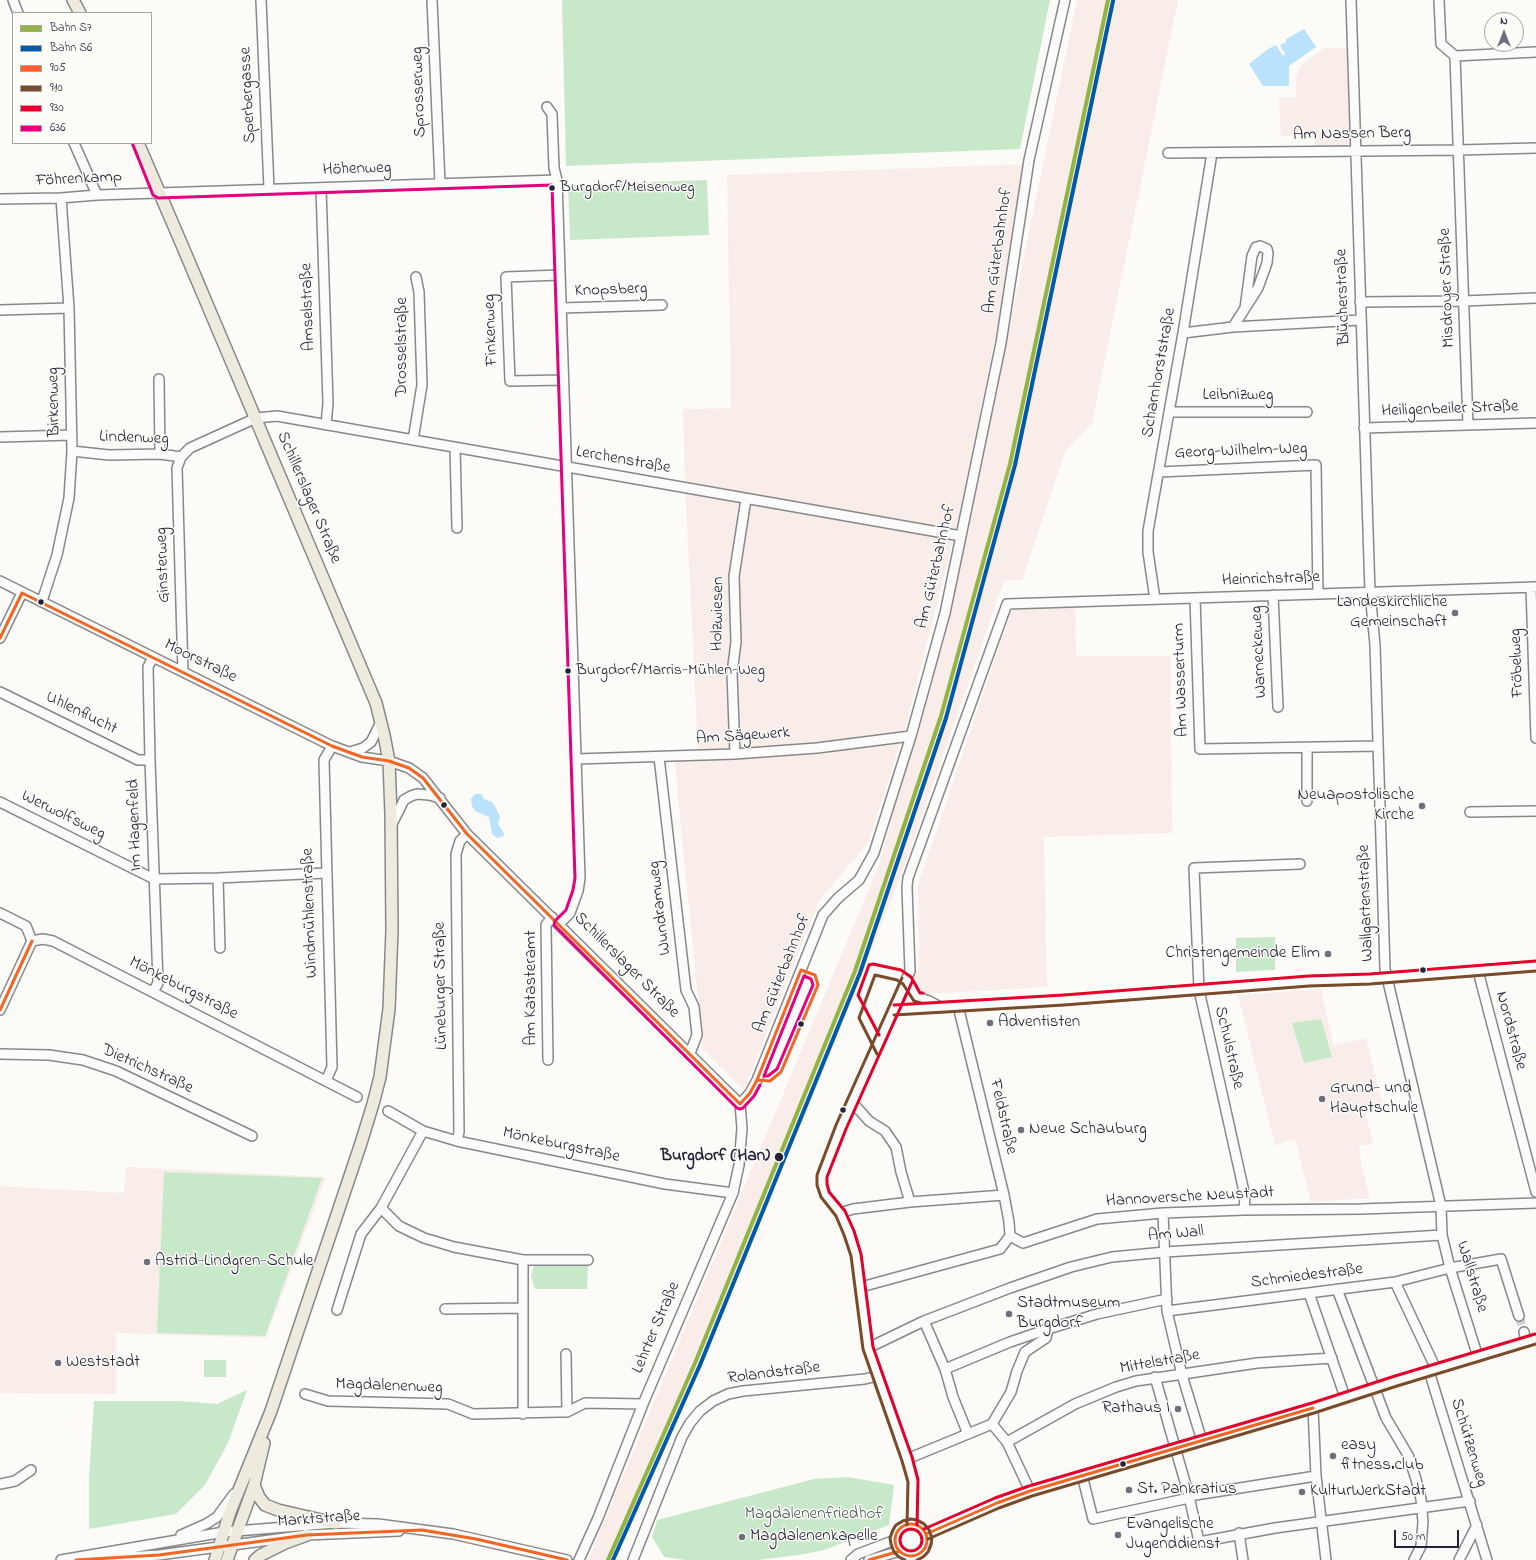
<!DOCTYPE html>
<meta charset="utf-8">
<style>
body{margin:0}
#map{position:relative;width:1536px;height:1560px;overflow:hidden;background:#fcfbf8;font-family:"Indie Flower",sans-serif}
canvas{display:block}
.legend{position:absolute;left:12px;top:12px;width:140px;height:132px;box-sizing:border-box;background:#fdfcf7;border:1px solid #a5a5ac;margin:0;padding:5px 7px;list-style:none;font-size:12px;color:#22223b}
.legend li{display:flex;align-items:center;gap:8px;height:20px}
.legend b{width:20px;border:1px solid #a5a5ac}
.north{position:absolute;left:1484px;top:12px;width:40px;height:40px;box-sizing:border-box;background:#fdfcf7;border:1px solid #a5a5ac;border-radius:50%;rotate:0deg;font-size:11px;font-weight:700;line-height:16px;text-align:center;color:#22223b}
.north::after{content:'';display:block;margin:auto;width:14px;height:18px;background:#6e6e7d;clip-path:polygon(50% 0,100% 100%,50% 72%,0 100%)}
.scale{position:absolute;left:1394px;top:1530px;width:65px;height:18px;box-sizing:border-box;border:2px solid #22223b;border-top:0;padding-left:5px;font-size:12px;line-height:14px;white-space:nowrap;color:#22223b;-webkit-text-stroke:3px #fdfcf7;paint-order:stroke}
</style>
<div id="map">
<canvas width="1536" height="1560"></canvas>
<ul class="legend">
<li><b style="height:5px;background:#91b442"></b>Bahn S7</li>
<li><b style="height:5px;background:#005aab"></b>Bahn S6</li>
<li><b style="height:5px;background:#f26522"></b>905</li>
<li><b style="height:5px;background:#7a4b2a"></b>910</li>
<li><b style="height:5px;background:#e4002b"></b>930</li>
<li><b style="height:5px;background:#e5007d"></b>636</li>
</ul>
<div class="north">N</div>
<div class="scale">50 m</div>
</div>
<script>
const ctx = document.querySelector('canvas').getContext('2d');
ctx.lineJoin = 'round';
function fillPath(path, color) { ctx.fillStyle = color; ctx.fill(path, 'evenodd'); }
const shape = rows => new Path2D(rows.map(r => 'M' + r).join(''));
function strokePath(path, color, width, dash) { ctx.strokeStyle = color; ctx.lineWidth = width; ctx.lineCap = dash ? 'butt' : 'round'; ctx.setLineDash(dash || []); ctx.stroke(path); }
function label(font, color, halo, rows, align = 'center') {
  ctx.font = font + ' "Indie Flower",sans-serif'; ctx.lineWidth = 3; ctx.setLineDash([]); ctx.textBaseline = 'middle'; ctx.strokeStyle = halo; ctx.fillStyle = color; for (const [text, x, y, turn = 0] of rows) {
    ctx.save(); ctx.translate(x, y); ctx.rotate((+turn || 0) * Math.PI / 180); ctx.textAlign = isNaN(turn) ? turn : align; if (halo) ctx.strokeText(text, 0, 0); ctx.fillText(text, 0, 0); ctx.restore();
  }
}
fillPath(shape([
 [1077,0,1178,0,1092,423,1065,452,1022,580,1004,581,900,878,829,1057,721,1319,638,1501,614,1560,588,1560,879,865,961,561],
 [1324,48,1347,48,1349,141,1345,146,1315,146,1314,135,1281,136,1279,97,1296,97,1296,77,1300,67],
 [1024,164,1006,282,960,512,909,714,869,841,819,901,744,1090,703,1050,674,755,698,751,685,482,683,409,731,408,727,175],
 [1075,607,1076,656,1170,656,1172,833,1044,837,1047,987,909,995,919,966,918,885,1012,609],
 [1321,989,1334,1046,1366,1038,1383,1106,1365,1111,1373,1143,1359,1146,1362,1167,1370,1198,1311,1202,1295,1139,1275,1145,1238,995],
 [126,1167,326,1177,266,1338,116,1333,116,1394,0,1393,0,1186,124,1193]
]), '#f8ede8');
fillPath(shape([
 [562,0,1050,0,1020,149,566,166],
 [707,180,709,235,570,240,568,185],
 [1275,937,1275,970,1236,972,1236,938],
 [1321,1019,1332,1057,1304,1063,1292,1023],
 [164,1172,322,1178,265,1336,157,1333],
 [537,1263,588,1263,587,1289,535,1289,531,1277,533,1268],
 [204,1360,226,1360,226,1377,204,1377],
 [247,1390,228,1443,205,1485,176,1514,89,1529,89,1477,94,1401,179,1401,217,1404],
 [848,1477,894,1485,889,1525,824,1550,799,1555,759,1560,686,1560,664,1557,652,1537,657,1520,814,1479]
]), '#c8e9c9');
fillPath(shape([
 [1304,29,1316,47,1289,66,1289,86,1263,86,1249,64,1268,49,1276,45,1283,56,1285,54,1280,45,1286,42,1286,39],
 [475,794,481,794,484,799,492,802,495,806,500,817,498,824,504,833,504,835,502,837,497,838,492,834,489,817,475,811,472,806,471,799]
]), '#bbe2fc');
strokePath(shape([
 [1519,1316,1524,1332]
]), '#d0d0d2', 9, [9, 4.5]);
const minor = shape([
 [13,0,18,13],
 [261,0,269,189],
 [432,0,440,183],
 [1351,0,1370,592,1375,645,1385,969,1441,1206,1442,1235,1450,1268,1478,1357],
 [1439,0,1441,44,1455,56,1468,425],
 [1455,56,1536,52],
 [547,107,552,114,554,168,557,180,580,878,578,891,570,913,559,924],
 [74,143,97,195],
 [1168,153,1459,150,1536,148],
 [321,188,328,403,326,425],
 [0,199,61,198,97,195,557,180],
 [560,275,506,277,510,381,563,380],
 [1360,302,1464,301,1536,298],
 [561,308,662,305],
 [0,310,69,308],
 [1233,327,1258,288,1267,263,1268,253,1267,249,1260,246,1256,247,1252,256,1245,308],
 [1183,333,1233,327,1360,320],
 [159,379,160,454],
 [1169,412,1307,412],
 [1364,428,1536,423],
 [0,437,72,435],
 [413,440,422,385,419,292,416,277],
 [455,448,457,528],
 [72,451,109,455,160,454,181,457,190,448,256,418,277,416,961,536],
 [181,457,177,468,183,672],
 [1159,472,1316,465,1318,594],
 [0,581,332,746,362,757,389,761,409,768,423,778,467,834,740,1104],
 [1531,587,1536,738],
 [1273,595,1278,707],
 [1195,598,1200,749,1378,746],
 [1155,599,1148,552,1148,531,1183,333,1212,153],
 [42,601,57,555,69,498,72,451,69,308,61,198],
 [0,638,22,593],
 [153,657,148,667,150,760,158,983,153,992],
 [0,692,138,760,150,760],
 [1307,748,1307,801],
 [350,752,363,748,371,742,381,722],
 [735,754,732,673,736,642,734,576,746,499],
 [659,757,686,990,694,1007,697,1035,690,1053],
 [576,759,735,754,817,748,911,736],
 [0,802,154,879,218,878,326,873],
 [1470,812,1536,811],
 [391,826,404,800,411,796,417,794,429,795,440,798],
 [218,878,220,948],
 [0,913,26,926,32,941,43,939,53,941,357,1097],
 [1478,971,1536,1192],
 [907,980,917,997,929,1001,940,1007],
 [958,1006,1004,1195,1009,1222,1010,1236],
 [0,1010,32,941],
 [894,1010,1064,1000,1309,981,1370,979,1536,966],
 [0,1054,49,1055,83,1060,116,1071,252,1136],
 [548,1060,546,925,552,917],
 [326,1081,332,1067,324,760,332,746],
 [852,1102,869,1121,885,1131,896,1147,901,1172,910,1202],
 [740,1104,750,1093,757,1080,823,915,838,898,859,880,874,853,911,736,945,613,961,536,1001,343,1029,160,1065,0],
 [388,1111,423,1131,457,1141,665,1184,733,1193],
 [457,1141,459,1132,456,854,460,841,467,834],
 [381,1208,399,1226,424,1238,454,1247,523,1260,588,1260],
 [1244,1210,1245,1196,1199,990,1194,868,1300,864],
 [840,1213,853,1209,910,1202,1004,1195],
 [1163,1213,1167,1311,1182,1375,1202,1441],
 [1010,1236,1023,1243,1097,1219,1163,1213,1244,1210,1361,1209,1536,1203],
 [523,1260,523,1414],
 [1395,1282,1436,1369],
 [861,1287,1000,1249,1010,1236],
 [1337,1289,1386,1418,1408,1455,1416,1479,1421,1499,1423,1522,1421,1546,1414,1560],
 [1309,1293,1345,1397],
 [445,1309,523,1308],
 [337,1310,361,1234,381,1208,423,1131],
 [1167,1311,1395,1282,1450,1268,1501,1259,1519,1316],
 [924,1321,945,1369,953,1397,968,1434],
 [1524,1332,1526,1342],
 [868,1348,924,1321,1010,1288,1071,1267,1112,1257,1165,1252,1442,1235],
 [566,1354,567,1412],
 [945,1369,1010,1342,1048,1329,1097,1314,1167,1299],
 [1429,1371,1487,1560],
 [1155,1377,1189,1496,1199,1542,1275,1528,1470,1501],
 [305,1394,328,1401,448,1404,473,1414,559,1412,567,1412,585,1403,643,1404],
 [1313,1408,1316,1476,1326,1560],
 [992,1424,1007,1442,1030,1491],
 [1007,1442,1075,1404,1116,1387,1136,1381,1257,1363,1332,1358],
 [907,1459,992,1424,1011,1392,1017,1371,1025,1352,1046,1338,1048,1329],
 [1082,1475,1093,1519,1189,1498],
 [0,1484,15,1481,31,1470],
 [1189,1496,1316,1476],
 '895 1540a16 16 0 1 1 32 0a16 16 0 1 1-32 0Z',
 [912,1525,913,1481,907,1459,877,1376,868,1348,856,1255,849,1233,840,1213,825,1194,822,1185,822,1176,841,1127,910,971,907,887,908,878,1007,604,1536,587],
 [1239,1533,1243,1560],
 [926,1534,997,1503,1030,1491,1313,1408,1396,1381,1536,1339],
 [181,1535,206,1524,217,1517,234,1494],
 [95,1559,159,1555,307,1535,399,1531],
 [61,1560,224,1532,335,1523,378,1524,453,1534,567,1560],
 [579,1560,598,1518,643,1404,733,1193,739,1165,742,1128,740,1104],
 [633,1560,682,1437,690,1423,700,1411,713,1401,728,1394,743,1391,865,1379,877,1376],
 [851,1560,858,1554,895,1540],
 [869,1560,900,1551],
 [1459,1560,1477,1525]
]);
const major = shape([
 [73,0,80,13],
 [138,143,182,245,376,703,384,735,389,761,391,814,392,930,389,1009,380,1077,373,1104,361,1143,271,1411,230,1512,215,1560],
 [254,1485,259,1497,265,1505,278,1510,335,1523],
 [227,1560,254,1485,264,1443],
 [255,1560,261,1555,285,1543,307,1535]
]);
strokePath(minor, '#88888c', 12);
strokePath(major, '#88888c', 14);
strokePath(minor, '#fbfbf9', 9);
strokePath(major, '#eeeade', 11);
strokePath(shape([
 [0,638,22,593,332,746,362,757,389,761,409,768,423,778,467,834,740,1104,750,1093,757,1080],
 [801,970,815,975,818,985,781,1072,770,1081,757,1080,801,970],
 [0,1010,32,941],
 '895 1540a16 16 0 1 1 32 0a16 16 0 1 1-32 0Z',
 [926,1534,997,1503,1030,1491,1313,1408],
 [76,1560,159,1555,307,1535,422,1530,476,1539,567,1560],
 [869,1560,900,1551]
]), '#f26522', 3);
strokePath(shape([
 [902,978,836,1125,817,1175,817,1185,821,1197,836,1216,844,1235,851,1256,863,1349,902,1461,908,1482,907,1525],
 [894,1015,1064,1005,1309,986,1370,984,1536,971],
 [877,1054,859,1018,875,975,897,980,903,984,914,1001,921,1003],
 [928,1539,999,1508,1032,1496,1314,1413,1397,1386,1536,1344],
 [905,1560,899,1557,894,1552,891,1544,890,1538,893,1530,896,1525,903,1521,911,1519,917,1520,924,1524,929,1530,932,1538,931,1544,928,1552,923,1557,917,1560]
]), '#7a4b2a', 3);
strokePath(shape([
 [912,982,846,1129,827,1177,827,1184,829,1192,845,1211,854,1231,861,1254,873,1347,912,1457,918,1480,917,1525],
 [894,1005,1064,995,1309,976,1370,974,1536,961],
 [879,1035,858,995,869,965,873,964,901,970,911,977,920,993,923,993],
 [924,1529,995,1498,1029,1486,1312,1403,1395,1376,1535,1334],
 '900 1540a11 11 0 1 1 22 0a11 11 0 1 1-22 0Z'
]), '#e4002b', 3);
strokePath(shape([
 [133,145,153,195,158,198,552,185,575,878,573,890,566,910,555,921,554,925,737,1108,740,1109,743,1108,754,1096,760,1085],
 [804,976,811,979,813,985,777,1069,768,1076,764,1076,804,976]
]), '#e5007d', 3);
strokePath(shape([
 [608,1560,695,1363,855,971,941,716,1010,464,1108,0]
]), '#91b442', 4);
strokePath(shape([
 [613,1560,700,1365,860,973,946,718,1015,465,1113,1]
]), '#005aab', 4);
for (const [x, y, r, color] of [
 [552,188,3.5,"#22223b"],
 [41,602,3.5,"#22223b"],
 [1455,613,4,"#6e6e7d"],
 [568,671,3.5,"#22223b"],
 [444,805,3.5,"#22223b"],
 [1422,806,4,"#6e6e7d"],
 [1328,954,4,"#6e6e7d"],
 [1423,970,3.5,"#22223b"],
 [990,1023,4,"#6e6e7d"],
 [801,1024,3.5,"#22223b"],
 [1322,1099,4,"#6e6e7d"],
 [843,1110,3.5,"#22223b"],
 [1021,1130,4,"#6e6e7d"],
 [779,1157,5,"#22223b"],
 [147,1262,4,"#6e6e7d"],
 [1009,1314,4,"#6e6e7d"],
 [58,1363,4,"#6e6e7d"],
 [1178,1409,4,"#6e6e7d"],
 [1333,1456,4,"#6e6e7d"],
 [1123,1464,3.5,"#22223b"],
 [1129,1490,4,"#6e6e7d"],
 [1302,1492,4,"#6e6e7d"],
 [1118,1535,4,"#6e6e7d"],
 [742,1537,4,"#6e6e7d"]
]) { const dot = new Path2D(); dot.arc(x, y, r, 0, 2 * Math.PI); ctx.fillStyle = color; ctx.fill(dot); strokePath(dot, '#fdfcf7', 1.5); }
label('16px', '#22223b', '#fdfcf7', [
 ["Burgdorf/Meisenweg",560,188],
 ["Burgdorf/Marris-Mühlen-Weg",576,671]
], 'left');
label('17px', '#22223b', '#fdfcf7', [
 ["Sprosserweg",420,92,-92],
 ["Sperbergasse",249,95,-93],
 ["Am Nassen Berg",1352,135,-1],
 ["Höhenweg",357,170,-2],
 ["Föhrenkamp",79,180,-3],
 ["Am Güterbahnhof",999,251,-82],
 ["Misdroyer Straße",1448,288,-92],
 ["Knopsberg",611,291,-2],
 ["Blücherstraße",1344,297,-92],
 ["Amselstraße",309,307,-92],
 ["Finkenweg",492,330,-92],
 ["Drosselstraße",403,347,-90],
 ["Scharnhorststraße",1160,373,-80],
 ["Leibnizweg",1238,396],
 ["Birkenweg",55,402,-91],
 ["Heiligenbeiler Straße",1450,410,-2],
 ["Lindenweg",134,439,2],
 ["Georg-Wilhelm-Weg",1241,452,-2],
 ["Lerchenstraße",623,461,10],
 ["Schillerslager Straße",308,498,67],
 ["Ginsterweg",164,565,-92],
 ["Am Güterbahnhof",937,567,-77],
 ["Heinrichstraße",1271,580,-2],
 ["Holzwiesen",719,614,-89],
 ["Warneckeweg",1260,652,-93],
 ["Moorstraße",200,662,26],
 ["Fröbelweg",1518,663,-92],
 ["Am Wasserturm",1182,680,-92],
 ["Uhlenflucht",81,714,26],
 ["Am Sägewerk",743,737,-4],
 ["Werwolfsweg",63,816,26],
 ["Im Hagenfeld",136,825,-92],
 ["Wallgartenstraße",1367,903,-92],
 ["Wundramweg",661,908,-97],
 ["Windmühlenstraße",311,913,-92],
 ["Schillerslager Straße",626,966,45],
 ["Am Güterbahnhof",783,974,-68],
 ["Lüneburger Straße",442,986,-91],
 ["Am Katasteramt",532,988,-90],
 ["Mönkeburgstraße",183,989,27],
 ["Nordstraße",1510,1031,75],
 ["Schulstraße",1228,1048,77],
 ["Dietrichstraße",147,1070,24],
 ["Feldstraße",1002,1117,77],
 ["Mönkeburgstraße",561,1146,12],
 ["Hannoversche Neustadt",1190,1198,-3],
 ["Am Wall",1176,1235,-5],
 ["Schmiedestraße",1307,1277,-7],
 ["Wallstraße",1471,1277,73],
 ["Lehrter Straße",657,1328,-67],
 ["Mittelstraße",1160,1363,-10],
 ["Rolandstraße",774,1374,-7],
 ["Magdalenenweg",389,1387,2],
 ["Schützenweg",1468,1443,73],
 ["Marktstraße",319,1520,-4]
]);
label('17px', '#22223b', '#fdfcf7', [
 ["Landeskirchliche",1447,603,"right"],
 ["Gemeinschaft",1447,623,"right"],
 ["Neuapostolische",1414,796,"right"],
 ["Kirche",1414,816,"right"],
 ["Christengemeinde Elim",1320,954,"right"],
 ["Adventisten",998,1023],
 ["Grund- und",1330,1089],
 ["Hauptschule",1330,1109],
 ["Neue Schauburg",1029,1130],
 ["Astrid-Lindgren-Schule",155,1262],
 ["Stadtmuseum",1017,1304],
 ["Burgdorf",1017,1324],
 ["Weststadt",66,1363],
 ["Rathaus I",1170,1409,"right"],
 ["easy",1341,1446],
 ["fitness.club",1341,1466],
 ["St. Pankratius",1137,1490],
 ["KulturWerkStadt",1310,1492],
 ["Evangelische",1126,1525],
 ["Jugenddienst",1126,1545],
 ["Magdalenenkapelle",750,1537]
], 'left');
label('bold 17px', '#22223b', '#fdfcf7', [
 ["Burgdorf (Han)",770,1157]
], 'right');
label('17px', '#475a5a', '#fdfcf7', [
 ["Magdalenenfriedhof",814,1515]
]);
</script>
